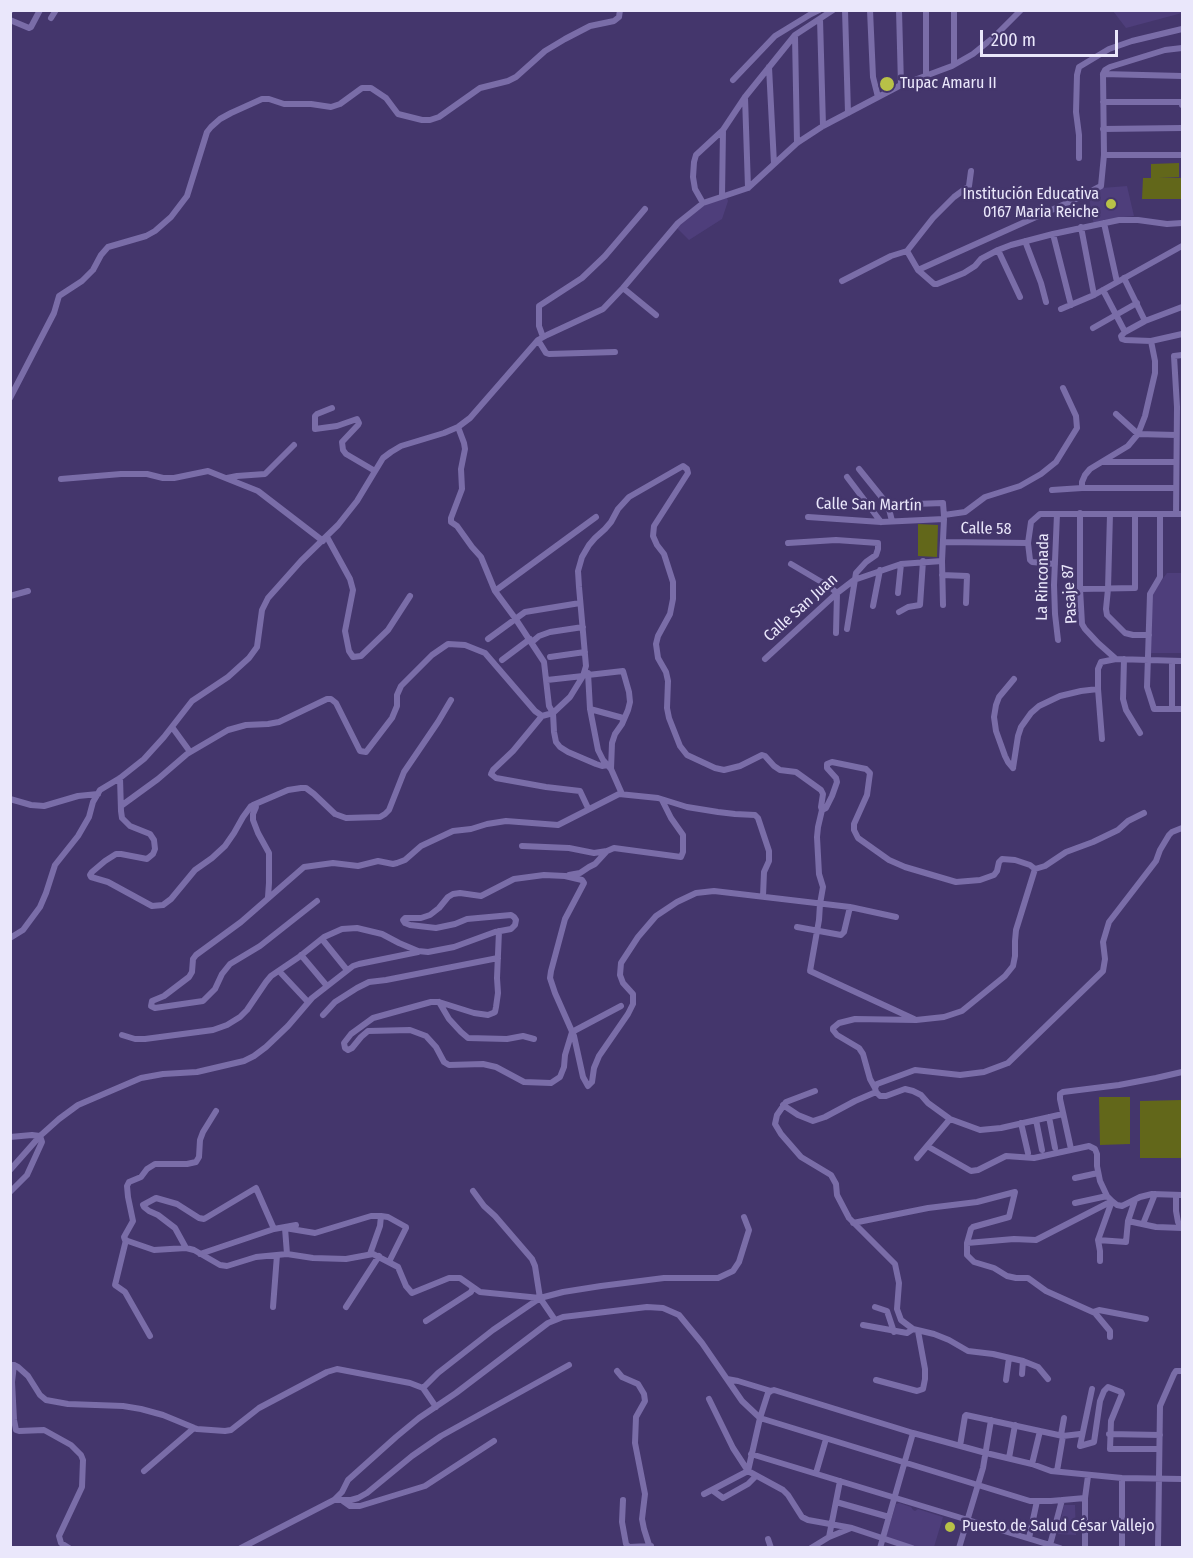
<!DOCTYPE html>
<meta charset="utf-8">
<style>
body{margin:0}
#map{position:relative;width:1193px;height:1558px;overflow:hidden;background:#44366c;font-family:"Fira Sans Condensed",sans-serif}
canvas{display:block}
.frame{position:absolute;inset:0;border:12px solid #eae7fb;pointer-events:none}
.scale{position:absolute;left:980px;top:30px;width:138px;height:27px;box-sizing:border-box;border:3px solid #eae7fb;border-top:0;padding-left:8px;font-size:18px;line-height:21px;white-space:nowrap;color:#eae7fb;-webkit-text-stroke:4px #44366c;paint-order:stroke}
</style>
<div id="map">
<canvas width="1193" height="1558"></canvas>
<div class="frame"></div>
<div class="scale">200 m</div>
</div>
<script>
const ctx = document.querySelector('canvas').getContext('2d');
ctx.lineJoin = 'round';
function fillPath(path, color) { ctx.fillStyle = color; ctx.fill(path, 'evenodd'); }
const shape = rows => new Path2D(rows.map(r => 'M' + r).join(''));
function strokePath(path, color, width, dash) { ctx.strokeStyle = color; ctx.lineWidth = width; ctx.lineCap = dash ? 'butt' : 'round'; ctx.setLineDash(dash || []); ctx.stroke(path); }
function label(font, color, halo, rows, align = 'center') {
  ctx.font = font + ' "Fira Sans Condensed",sans-serif'; ctx.lineWidth = 5; ctx.setLineDash([]); ctx.textBaseline = 'middle'; ctx.strokeStyle = halo; ctx.fillStyle = color; for (const [text, x, y, turn = 0] of rows) {
    ctx.save(); ctx.translate(x, y); ctx.rotate((+turn || 0) * Math.PI / 180); ctx.textAlign = isNaN(turn) ? turn : align; if (halo) ctx.strokeText(text, 0, 0); ctx.fillText(text, 0, 0); ctx.restore();
  }
}
fillPath(shape([
 [1182,10,1182,13,1126,28,1113,11],
 [1127,186,1134,216,1124,217,1094,224,1091,213,1089,194,1102,188],
 [727,198,728,201,722,219,689,240,677,228,677,226,708,203],
 [1167,573,1182,573,1182,653,1148,653,1152,594],
 [899,1503,911,1507,913,1510,915,1511,918,1509,943,1517,934,1547,916,1547,887,1539,886,1537,896,1504],
 [1064,1505,1075,1505,1076,1535,1058,1534]
]), '#4e3e7b');
fillPath(shape([
 [1179,163,1179,177,1159,177,1182,178,1182,199,1142,199,1143,178,1151,178,1151,164],
 [918,524,938,525,937,557,918,556],
 [1099,1097,1130,1097,1130,1144,1100,1145],
 [1181,1100,1181,1158,1140,1158,1140,1101]
]), '#62671a');
strokePath(shape([
 [845,10,848,113],
 [870,10,873,77,878,97],
 [899,10,901,85],
 [926,10,926,75],
 [10,11,11,10],
 [51,18,56,10],
 [820,19,823,126],
 [10,20,29,28,31,27,40,10],
 [795,36,797,143],
 [954,64,954,10],
 [769,67,774,164],
 [1103,74,1105,70,1110,67,1165,50,1182,48],
 [1103,74,1182,76],
 [733,80,775,36,811,14,819,10],
 [745,97,748,188],
 [1103,102,1182,102,1182,105],
 [1103,129,1182,128],
 [1104,155,1182,155],
 [1079,158,1079,135,1076,112,1077,75,1079,67,1109,49,1132,41,1182,29],
 [722,196,723,130],
 [703,203,695,189,693,177,694,162,696,155,723,130,745,97,795,35,833,10],
 [1104,223,1117,282],
 [1081,227,1094,295],
 [1053,234,1071,305],
 [1025,241,1041,283,1046,302],
 [998,250,1020,297],
 [907,251,918,270,934,284,937,284,964,273,975,266,981,259,998,250,1011,245,1053,234,1119,220,1138,220,1167,224,1182,223],
 [918,270,1076,199,1101,186,1104,155,1103,74],
 [1124,278,1145,321],
 [842,281,891,256,907,251,933,218,954,197,969,186,971,171],
 [623,288,656,315],
 [1103,290,1125,332],
 [1182,307,1145,321,1125,332,1121,336,1122,339,1125,340,1151,341,1182,334],
 [1061,309,1094,295,1182,246],
 [1093,328,1137,303],
 [543,337,539,326,539,306,582,278,605,256,645,209],
 [538,340,546,353,549,354,615,352],
 [10,398,54,313,59,296,82,281,93,270,101,255,108,247,146,236,155,231,171,217,187,196,207,132,211,127,220,119,231,113,262,99,269,99,284,104,311,104,331,107,340,104,362,88,371,88,386,98,398,114,422,120,430,120,439,117,480,88,508,81,516,77,545,51,565,39,590,26,614,21,619,17,620,10],
 [332,408,317,414,315,416,315,429,337,426,357,419,359,423,358,425,342,442,343,450,346,454,375,471],
 [1116,414,1138,434,1176,435],
 [458,427,464,443,465,449,461,469,462,489,451,518,451,522,457,526,472,547,481,557,495,591,515,618,544,662,549,706,553,713,554,732,556,742,560,747,568,752,596,764,602,766,607,765],
 [1104,462,1176,462],
 [859,469,888,505,892,521],
 [847,477,881,522],
 [227,478,237,476,265,474,294,445],
 [61,479,121,474,147,474,163,478,174,478,208,471,258,491,323,541],
 [1082,488,1082,482,1085,475,1090,469,1128,446,1138,434,1145,416,1155,373,1155,361,1151,341],
 [1052,490,1082,488,1176,488],
 [888,505,943,503,944,516],
 [1080,513,1080,589,1082,624,1085,629,1098,643,1116,659],
 [1057,514,1054,585,1055,614,1058,640],
 [1110,514,1108,589,1106,609,1107,615,1125,633,1133,635,1149,635],
 [1160,514,1160,577,1150,594,1147,687,1154,709,1182,709],
 [1176,514,1177,407,1174,356,1182,355],
 [944,515,965,512,985,497,1020,486,1041,474,1056,462,1077,428,1076,416,1063,388],
 [327,537,350,579,353,590,345,631,349,651,353,657,361,656,388,630,410,596],
 [944,542,1028,543],
 [788,543,836,540,878,543,878,549,876,555,866,562,856,573,847,629],
 [942,561,943,605],
 [791,564,830,587,837,593,836,633],
 [1055,564,1032,562,1030,560,1028,543,1031,522,1040,514,1182,514],
 [942,575,967,576,966,603],
 [1080,589,1135,588,1135,514],
 [495,591,596,517],
 [898,593,901,564],
 [10,596,28,591],
 [873,606,880,570],
 [899,612,908,607,920,605,923,561],
 [488,639,525,612,580,603],
 [532,642,539,636,550,632,583,627],
 [550,657,585,652],
 [765,659,837,593,854,580,901,564,942,561,944,519,881,522,808,517],
 [1124,659,1123,699,1126,710,1140,733],
 [502,660,530,639],
 [588,673,590,709,598,750,603,760,611,769,622,794],
 [588,675,623,671,629,692,630,702,628,710,622,724,615,734,612,743,611,769],
 [547,680,583,676],
 [1172,708,1172,661],
 [590,709,623,718],
 [542,716,513,751,493,770,491,774,496,778,546,787,580,791,588,808],
 [172,727,188,749],
 [1102,739,1098,689,1098,669,1101,662,1116,659,1182,661],
 [1013,768,1018,736,1021,727,1031,713,1039,706,1060,696,1081,691,1098,689],
 [1013,768,1008,762,1005,756,996,731,994,717,996,705,999,697,1014,679],
 [120,778,121,811,122,818,130,826,150,834,154,840,155,849,153,854,147,859,121,854,116,854,105,861,92,872,90,875,91,877,108,882,152,906,163,905,171,899,195,870,212,858,225,846,234,833,243,817,251,806,254,805,256,807,253,814,253,820,258,833,269,853,269,883,268,897],
 [10,799,31,805,44,806,78,796,98,794],
 [253,805,288,790,301,788,306,788,314,794,335,814,346,818,380,817,385,814,389,810,404,772,438,722,451,700],
 [121,806,158,779,187,754,228,730,246,725,268,724,279,722,327,699,331,699,336,703,360,751,366,752,392,718,397,706,397,695,401,686,432,655,448,644,465,645,485,653,535,711,542,716,553,713,570,697,583,676,586,666,579,587,578,571,582,557,589,545,595,538,605,529,611,522,618,509,629,497,683,466,687,469,688,473,654,526,653,536,657,545,664,554,673,582,673,599,670,614,658,636,656,644,658,658,666,672,668,681,667,708,669,718,680,746,687,755,715,768,724,770,740,766,762,755,765,756,774,766,780,770,796,772,821,790,823,794,821,807,822,810,826,808,832,796,837,782,836,778,827,768,827,764,832,762,866,769,870,773,867,795,854,824,854,830,858,838,889,860,905,867,956,882,980,880,994,875,997,871,999,862,1002,859,1015,860,1030,865,1035,869,1045,866,1066,852,1093,842,1118,830,1128,821,1144,813],
 [822,810,818,827,817,837,819,874,823,887,820,904,819,920,810,971,914,1019],
 [522,846,569,848,594,853,607,851],
 [569,875,580,873,589,867,595,864,607,851,614,848,681,857,683,852,683,835,671,818,662,800],
 [317,901,260,946,230,964,222,974,215,989,203,1001,155,1008,151,1006,152,1001,164,996,189,977,192,972,193,959,196,955,241,922,304,867,333,863,358,866,378,861,393,864,397,863,405,860,421,846,453,831,471,829,487,824,506,821,558,825,619,794,658,798,687,807,718,812,735,814,755,815,758,818,769,851,769,861,764,872,763,896],
 [797,927,841,935,844,932,850,907],
 [499,931,497,978,498,993,496,1007,495,1012,493,1013,488,1015,474,1013,439,1002,431,1002,373,1018,351,1034,344,1043,345,1048,348,1050,352,1048,361,1037,368,1031,410,1030,426,1036,436,1047,444,1062,449,1065,483,1064,496,1067,524,1082,551,1083,560,1077,564,1067,565,1055,572,1032,621,1006],
 [10,938,23,930,40,907,46,893,55,865,78,836,89,817,93,802,100,790,120,778,144,759,164,737,192,701,228,677,249,658,257,647,262,610,268,598,301,561,338,525,357,501,383,458,391,452,401,446,444,433,458,427,470,418,538,340,547,335,603,309,623,288,678,223,703,203,748,188,797,143,823,126,901,85,952,66,973,54,994,37,1021,10],
 [322,939,347,970],
 [301,955,327,986],
 [279,971,308,1002],
 [439,1002,449,1019,461,1032,468,1038,507,1039,523,1036,534,1039],
 [323,1015,335,1002,357,988,369,982,386,980,498,958],
 [122,1035,135,1039,145,1039,213,1030,227,1025,240,1017,247,1010,266,982,271,976,299,957,324,937,342,929,357,928,382,934,399,943,418,951,428,952,454,947,495,932,511,929,515,925,516,920,514,917,511,915,467,919,455,924,436,928,410,925,405,923,403,920,405,918,421,918,430,915,439,908,448,897,453,894,460,893,481,896,514,879,544,875,565,876,582,880,584,883,565,919,551,971,550,978,555,993,574,1036,583,1077,588,1086,592,1082,594,1068,599,1056,628,1014,633,1004,633,994,623,983,620,975,621,963,638,937,656,916,677,902,696,893,714,891,850,907,896,917],
 [875,1088,870,1079,863,1054,859,1048,837,1035,833,1030,833,1028,839,1023,855,1019,916,1020,944,1017,962,1011,1005,976,1013,966,1015,956,1015,941,1016,930,1035,869],
 [815,1091,786,1102,777,1115,775,1124,781,1134,801,1157,831,1175,836,1184,837,1195,849,1218,895,1264,899,1283,897,1309,901,1320,913,1329,934,1334,949,1340,968,1351,993,1354,1023,1361,1038,1367,1048,1379],
 [783,1105,798,1115,813,1121,825,1117,855,1101,876,1092],
 [216,1111,203,1132,200,1140,199,1157,196,1162,187,1164,155,1164,147,1169,141,1177,129,1182,127,1186,128,1197,133,1221,124,1237,125,1240,154,1250,186,1248,194,1250,220,1265,227,1266,256,1257,287,1254,313,1258,346,1259,373,1254,398,1267,406,1286,412,1293,449,1278,460,1278,480,1292,540,1298,555,1320],
 [1063,1114,1001,1128,980,1130,950,1119,928,1103,921,1095,913,1091,905,1089,886,1096,880,1096,876,1092,875,1088,877,1084,915,1070,960,1075,984,1072,1008,1063,1103,971,1105,959,1103,942,1109,922,1156,861,1160,850,1169,835,1172,832,1182,828],
 [1049,1117,1055,1148],
 [1036,1120,1042,1150],
 [1021,1123,1028,1153],
 [10,1137,32,1135,40,1136,42,1142,27,1175,10,1192],
 [927,1146,971,1171,978,1170,1006,1156,1034,1158,1089,1146,1095,1149,1097,1154,1097,1166,1100,1181,1107,1196,1112,1201,1098,1240,1100,1251,1100,1261],
 [1071,1149,1060,1099,1060,1094,1063,1092,1119,1085,1156,1078,1182,1072],
 [917,1158,950,1119],
 [10,1170,40,1136,59,1119,78,1105,141,1078,163,1074,197,1072,244,1061,254,1056,266,1047,288,1026,312,998,353,966,359,964,418,952],
 [1075,1178,1098,1173],
 [473,1191,484,1206,495,1216,532,1259,535,1266,540,1298],
 [1176,1195,1176,1211,1178,1222,1182,1228],
 [1075,1203,1107,1196],
 [1128,1221,1156,1227,1182,1228],
 [853,1223,928,1208,977,1202,1015,1192,1009,1217,973,1227,971,1229,967,1243,967,1255,974,1262,994,1268,1007,1276,1016,1278,1028,1278,1046,1291,1095,1313,1110,1331,1110,1337],
 [1143,1224,1155,1194],
 [126,1240,115,1285,125,1292,150,1336],
 [1098,1240,1126,1242,1128,1221,1135,1200],
 [967,1243,1014,1239,1036,1240,1112,1201,1117,1205,1122,1206,1140,1197,1152,1194,1182,1195],
 [186,1248,175,1228,158,1215,149,1211,144,1207,143,1205,156,1198,177,1204,199,1218,204,1219,256,1188,274,1229],
 [200,1254,274,1229,296,1225],
 [287,1254,285,1228,315,1233,371,1216,381,1216,388,1217,406,1227,406,1228,389,1262],
 [370,1254,380,1226,381,1216],
 [273,1307,277,1255],
 [346,1307,379,1256],
 [875,1307,887,1311,894,1332],
 [1093,1312,1099,1310,1146,1319],
 [426,1321,471,1292,473,1287],
 [863,1325,907,1333,913,1329],
 [10,1365,14,1365,18,1367,28,1376,40,1395,46,1400,68,1404,123,1406,141,1409,163,1415,197,1429,225,1431,231,1430,259,1408,327,1372,337,1369,410,1383,423,1388,436,1407],
 [14,1365,12,1382,14,1420,16,1430,19,1431,44,1430,71,1445,81,1455,83,1460,82,1487,59,1536,61,1543,69,1548],
 [617,1371,622,1377,638,1384,644,1394,645,1401,636,1417,635,1443,645,1494,642,1519,644,1529,650,1548],
 [1022,1374,1023,1361],
 [727,1379,738,1381,771,1391,774,1390,913,1433,986,1453,1032,1464,1051,1471,1122,1478,1182,1479],
 [876,1380,917,1391,923,1389,925,1379,925,1369,918,1331],
 [1006,1380,1009,1358],
 [423,1388,438,1373,493,1330,540,1298,563,1292,601,1286,664,1278,718,1278,733,1271,739,1262,749,1230,744,1217],
 [1092,1389,1080,1446,1094,1442,1100,1401,1104,1391,1108,1387,1121,1392,1122,1394,1111,1421,1110,1449,1159,1449],
 [709,1399,733,1448,748,1471,783,1490,788,1495,802,1517,808,1520,852,1528,912,1548],
 [1109,1434,1160,1435],
 [1061,1435,1064,1418],
 [960,1446,965,1416,966,1415,1063,1436,1080,1434],
 [751,1454,1060,1548],
 [1009,1458,1015,1425],
 [1032,1464,1040,1431],
 [144,1471,194,1428],
 [1057,1471,1063,1436],
 [816,1473,826,1439],
 [1122,1478,1122,1548],
 [712,1490,723,1498,748,1484,756,1476],
 [704,1494,748,1471,760,1418,768,1393,771,1391],
 [334,1500,351,1500,358,1498,367,1493,412,1456,441,1436,569,1365],
 [623,1500,622,1522,626,1544,629,1547,651,1546],
 [343,1501,350,1506,360,1506,425,1486,494,1441],
 [836,1502,889,1517],
 [829,1537,851,1528],
 [1029,1538,1037,1501],
 [768,1539,771,1548],
 [1050,1545,1062,1500],
 [241,1548,334,1500,342,1492,348,1480,396,1437,419,1418,456,1393,548,1323,563,1317,647,1307,663,1308,679,1315,702,1343,742,1401,760,1418,1030,1501,1051,1501,1085,1498],
 [811,1548,829,1537,840,1481],
 [880,1548,913,1433],
 [959,1548,983,1468,991,1420],
 [1085,1548,1085,1498,1088,1476],
 [1158,1548,1160,1406,1174,1374,1176,1371,1182,1371]
]), '#7a6da8', 6);
for (const [x, y, r, color] of [
 [887,84,8,"#b8c147"],
 [1111,204,6,"#b8c147"],
 [950,1527,6,"#b8c147"]
]) { const dot = new Path2D(); dot.arc(x, y, r, 0, 2 * Math.PI); ctx.fillStyle = color; ctx.fill(dot); strokePath(dot, '#44366c', 2); }
label('16px', '#eae7fb', '#44366c', [
 ["Tupac Amaru II",900,84],
 ["Institución Educativa",1099,195,"right"],
 ["0167 Maria Reiche",1099,213,"right"],
 ["Puesto de Salud César Vallejo",962,1527]
], 'left');
label('16px', '#eae7fb', '#44366c', [
 ["Calle San Martín",869,505,1],
 ["Calle 58",986,529,1],
 ["La Rinconada",1043,577,-89],
 ["Pasaje 87",1070,594,-94],
 ["Calle San Juan",801,608,-42]
]);
</script>
